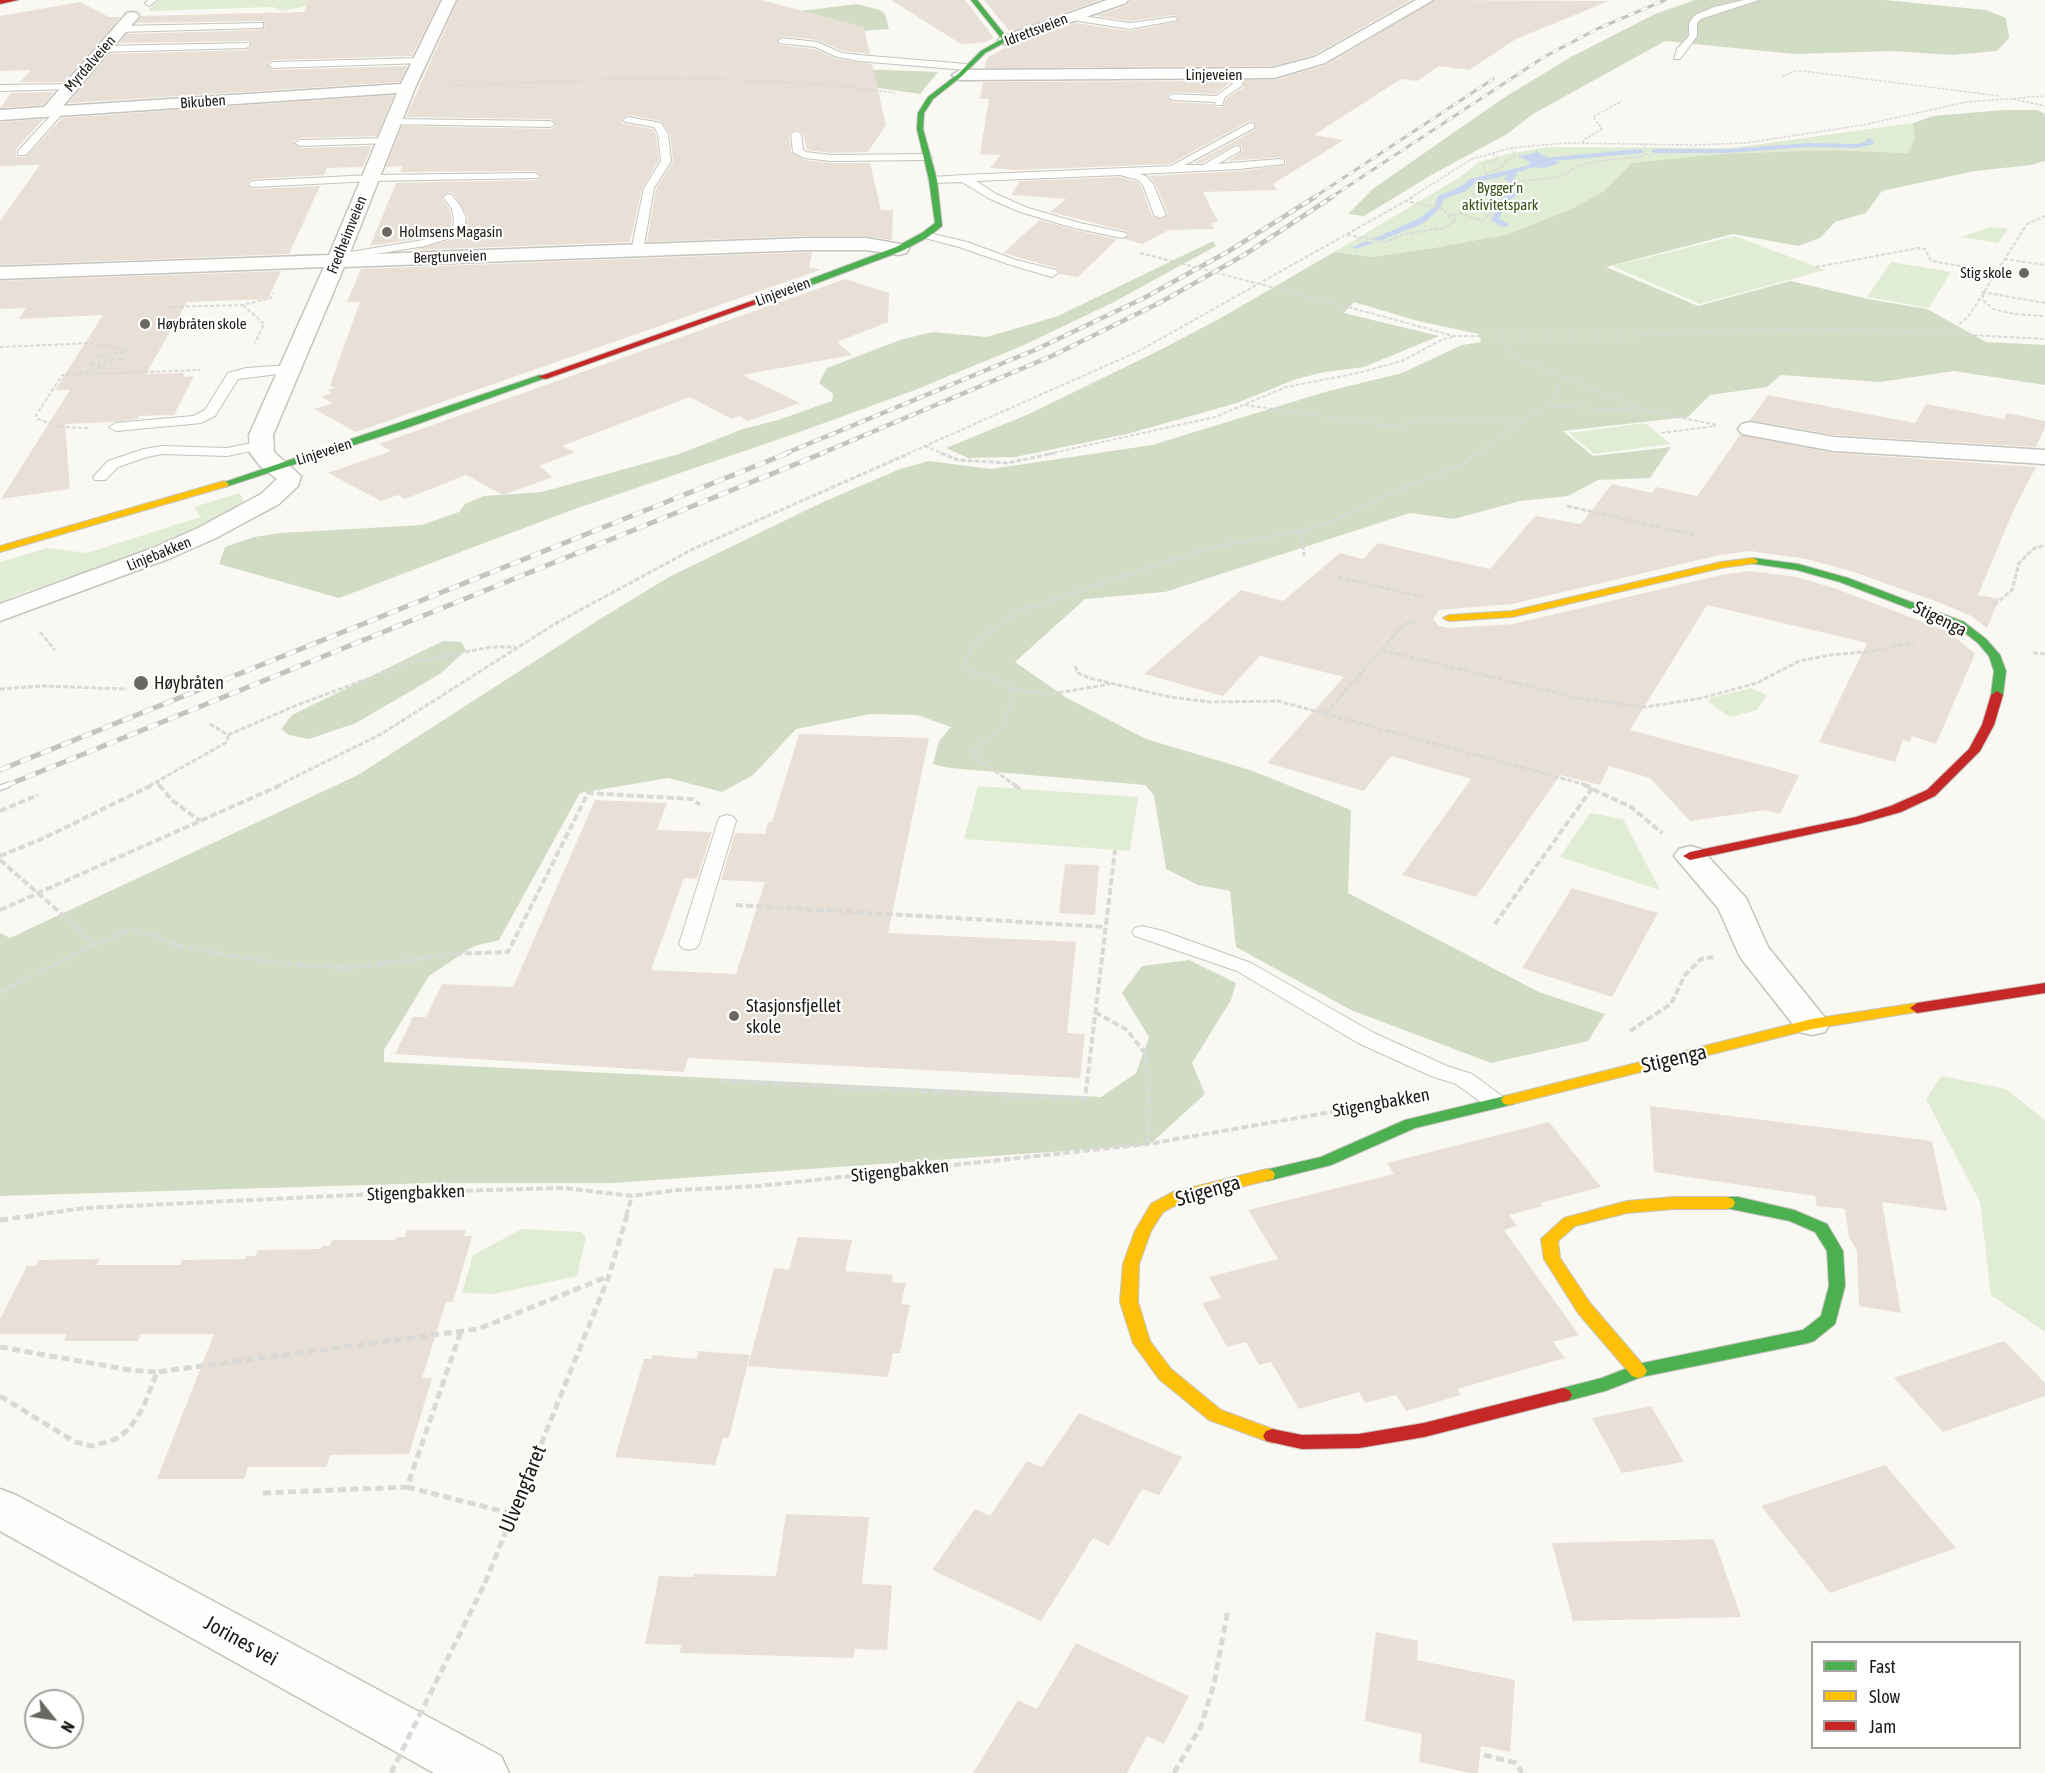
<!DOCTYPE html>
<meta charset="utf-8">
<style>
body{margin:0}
#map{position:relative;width:2045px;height:1773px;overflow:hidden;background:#faf8f2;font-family:"Asap Condensed",sans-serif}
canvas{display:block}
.legend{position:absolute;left:1811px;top:1641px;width:210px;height:108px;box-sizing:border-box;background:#fff;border:2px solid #a5a4a2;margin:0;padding:8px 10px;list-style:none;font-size:18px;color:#1d1b16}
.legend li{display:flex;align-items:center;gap:12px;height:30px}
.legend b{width:30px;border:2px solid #a5a4a2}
.north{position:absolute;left:24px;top:1689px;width:60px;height:60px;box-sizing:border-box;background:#fff;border:2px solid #a5a4a2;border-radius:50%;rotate:120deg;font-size:16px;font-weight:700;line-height:24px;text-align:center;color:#1d1b16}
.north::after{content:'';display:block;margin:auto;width:21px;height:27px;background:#6a6863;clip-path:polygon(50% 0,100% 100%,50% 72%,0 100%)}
</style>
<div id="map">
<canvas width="2045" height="1773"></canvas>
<ul class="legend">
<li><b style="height:8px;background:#4caf50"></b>Fast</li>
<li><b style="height:8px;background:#ffc107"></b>Slow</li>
<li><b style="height:8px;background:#c62828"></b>Jam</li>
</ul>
<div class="north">N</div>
</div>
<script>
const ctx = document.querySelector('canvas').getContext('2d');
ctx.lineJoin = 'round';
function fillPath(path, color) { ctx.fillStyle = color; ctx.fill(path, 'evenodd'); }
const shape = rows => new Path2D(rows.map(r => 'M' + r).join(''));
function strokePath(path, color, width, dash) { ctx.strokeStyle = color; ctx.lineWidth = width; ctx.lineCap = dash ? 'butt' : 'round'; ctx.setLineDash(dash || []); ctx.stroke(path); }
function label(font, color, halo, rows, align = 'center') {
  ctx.font = font + ' "Asap Condensed",sans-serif'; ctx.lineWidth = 4.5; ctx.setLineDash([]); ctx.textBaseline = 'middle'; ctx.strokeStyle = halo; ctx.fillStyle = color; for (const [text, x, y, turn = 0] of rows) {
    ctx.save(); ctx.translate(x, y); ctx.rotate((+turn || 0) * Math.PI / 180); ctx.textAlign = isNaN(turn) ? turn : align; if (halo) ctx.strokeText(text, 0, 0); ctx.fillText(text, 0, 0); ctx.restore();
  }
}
fillPath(shape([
 [156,0,322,0,318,4,281,11,273,7,148,11],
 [1913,123,1915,138,1908,153,1832,150,1632,163,1604,191,1571,209,1509,234,1439,247,1372,257,1334,252,1457,179,1479,162,1508,154,1548,147,1732,148],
 [1990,227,2008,229,1998,243,1961,237],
 [1735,236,1825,270,1700,304,1612,266],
 [1891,262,1951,272,1929,308,1867,297],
 [1645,423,1671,444,1594,454,1569,433],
 [239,493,244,501,225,514,184,534,109,564,17,595,0,604,0,562,48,548,87,553,200,517,194,507],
 [1751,688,1767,695,1757,710,1730,717,1708,702,1711,698],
 [978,786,1138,797,1130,851,964,839],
 [1590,813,1623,819,1660,890,1560,857],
 [1941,1076,2006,1089,2045,1120,2045,1332,1991,1295,1980,1202,1926,1099],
 [522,1229,581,1232,586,1237,577,1276,494,1294,462,1293,473,1255]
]), '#e1ecd4');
fillPath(shape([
 [1695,0,1885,0,1986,10,2006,18,2009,38,1997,51,1952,55,1893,51,1795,54,1665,41,1533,114,1507,134,1433,174,1364,216,1348,214,1374,188,1505,97,1571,57,1655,14],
 [857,4,880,10,885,14,889,29,795,36,697,29,858,69,938,72,920,94,839,82,598,36],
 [2002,110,2037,110,2045,114,2045,161,2031,165,1975,171,1882,191,1866,213,1835,222,1820,238,1798,246,1733,234,1606,267,1698,306,1790,281,1868,299,1927,309,1986,342,2045,345,2045,385,1954,371,1880,382,1781,375,1767,387,1710,395,1688,417,1563,431,1593,456,1671,447,1650,478,1598,480,1568,496,1520,501,1454,519,1410,513,1165,592,1085,599,1015,662,1067,698,1146,739,1250,770,1351,810,1348,893,1539,992,1605,1014,1588,1041,1491,1063,1351,1010,1236,947,1230,891,1198,885,1166,869,1154,795,1145,785,950,768,933,764,939,741,951,727,917,715,870,714,796,729,753,775,722,792,668,778,580,793,499,940,474,946,429,976,384,1050,384,1062,1101,1097,1136,1073,1149,1037,1122,993,1142,966,1189,960,1236,983,1231,1000,1192,1063,1205,1094,1149,1145,613,1183,433,1183,0,1196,0,933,10,938,358,775,605,616,669,577,823,502,900,469,929,461,991,469,1152,445,1325,392,1402,373,1462,345,1481,342,1479,334,1418,321,1354,302,1344,313,1439,336,1364,367,1325,372,1296,379,1237,403,1127,434,1015,457,968,458,946,448,1029,414,1160,350,1219,319,1334,252,1372,257,1439,247,1509,234,1571,209,1604,191,1632,163,1722,154,1832,150,1908,153,1915,138,1913,123,1933,116],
 [1213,241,1216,246,1112,303,1024,345,915,390,794,434,572,510,339,598,219,564,225,547,254,537,280,533,422,525,459,512,465,504,484,496,542,492,679,454,743,429,778,420,832,401,833,394,819,383,827,368,903,339,933,332,987,337,1058,316],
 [443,641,461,642,466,650,440,674,356,723,309,739,289,735,281,729,292,715]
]), '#d2dcc4');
fillPath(shape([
 [1536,150,1540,154,1560,163,1545,168,1533,167,1528,161,1518,156,1535,153]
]), '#c8d6ef');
fillPath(shape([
 [1869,138,1874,142,1874,144,1857,148,1809,147,1728,153,1654,153,1650,151,1654,149,1728,149,1809,143,1857,144,1867,142,1865,140,1869,138],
 [1640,149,1644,151,1643,153,1554,161,1515,173,1517,175,1513,179,1518,183,1513,189,1518,194,1512,199,1511,205,1503,211,1499,219,1508,223,1508,227,1502,227,1491,220,1497,208,1503,204,1505,196,1509,194,1505,189,1510,183,1504,179,1508,175,1475,183,1466,191,1444,199,1440,208,1424,223,1380,241,1373,239,1418,219,1434,207,1438,196,1460,187,1470,179,1525,166,1553,157,1640,149],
 [1366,241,1373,243,1356,249,1352,247,1366,241]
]), '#c8d6ef');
fillPath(shape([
 [309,0,440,0,412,56,273,60,266,64,273,70,407,66,400,82,68,103,110,54,246,50,252,46,249,41,119,43,127,34,260,30,265,27,263,21,136,23,141,16,304,12],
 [458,0,761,0,864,27,870,54,843,51,817,40,782,36,776,42,779,45,814,49,837,59,872,64,886,125,868,152,831,153,807,150,803,134,797,129,789,134,791,152,804,160,831,163,870,163,881,210,893,210,892,240,866,236,808,236,647,242,656,189,673,161,670,134,661,121,628,115,621,120,623,124,653,129,656,135,659,160,642,188,630,242,412,250,457,238,465,231,468,217,454,194,449,192,441,197,450,210,452,218,451,227,447,230,422,238,370,246,396,183,539,180,542,177,535,171,400,172,403,166,386,167,402,126,550,129,557,125,550,119,406,117],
 [891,0,965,0,994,38,986,42,961,44],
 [984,0,1100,0,1010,32],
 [1130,0,1411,0,1314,55,1273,66,985,68,986,61,989,57,1006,47,1076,23,1130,31,1180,21,1174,15,1130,21,1096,16,1127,5],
 [1435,0,1609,1,1516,39,1469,70,1439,66,1417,81,1401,79,1314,135,1344,140,1273,184,1277,190,1203,192,1218,222,1211,223,1214,229,1169,230,1142,244,1124,239,1130,235,1126,231,1050,212,1066,199,1011,195,1020,181,1120,177,1137,182,1141,186,1152,216,1161,220,1168,214,1155,183,1149,176,1239,171,1286,165,1286,159,1280,157,1228,161,1242,151,1242,146,1237,144,1202,163,1194,163,1255,130,1255,122,1249,121,1170,164,1017,170,990,168,1001,155,980,154,989,99,980,99,983,82,1228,81,1230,83,1215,94,1173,92,1166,96,1173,102,1213,104,1215,107,1222,107,1227,98,1244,87,1243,80,1275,80,1326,65],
 [80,2,109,17,121,17,63,82,20,82,31,70,0,71,0,16],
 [54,92,43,105,0,108,11,93],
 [394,95,377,136,300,138,293,142,300,148,372,146,363,167,327,168,324,175,253,179,246,183,253,189,320,186,289,254,0,265,0,221,40,165,0,166,0,122,44,119,16,149,16,157,26,157,62,118],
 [1040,220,1074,230,1117,239,1078,277,1060,274,1057,268,1003,253],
 [812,252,809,267,820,270,356,432,314,409,333,403,321,397,332,393,327,390,335,388,330,385,360,302,347,302,361,269],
 [281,271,268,299,187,302,146,374,185,373,183,377,194,376,174,415,139,416,138,419,113,422,65,424,70,489,1,499,70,390,55,390,103,315,19,319,26,308,0,309,0,281],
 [845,279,889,293,888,322,837,342,852,355,742,375,800,403,748,421,739,416,732,419,690,397,562,446,575,452,539,466,553,477,503,495,466,475,405,499,398,495,381,501,328,473,391,451,379,444],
 [1768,395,1915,423,1926,404,2004,419,2007,413,2045,421,2045,427,2036,447,1834,435,1750,420],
 [1740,435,1834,453,2036,467,2015,507,1978,595,1999,599,1987,628,1971,616,1943,604,1854,572,1807,559,1750,551,1720,555,1512,604,1439,610,1433,619,1439,626,1449,628,1513,624,1721,575,1750,571,1796,577,1834,588,1949,632,1975,654,1936,744,1912,736,1910,742,1903,740,1895,762,1819,742,1867,643,1707,605,1630,730,1799,775,1780,814,1765,810,1690,821,1650,778,1609,766,1600,785,1560,775,1476,897,1402,875,1471,779,1391,756,1364,791,1267,763,1344,677,1260,656,1223,696,1144,674,1241,590,1283,601,1340,553,1363,559,1378,543,1490,569,1535,516,1581,524,1612,484,1652,493,1656,487,1697,496],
 [799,734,929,738,888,933,1076,942,1067,1033,1085,1034,1080,1078,688,1058,684,1072,395,1054,413,1017,426,1017,442,984,513,987,595,800,667,803,657,830,712,832,697,879,684,878,651,970,736,974,765,882,721,880,735,833,765,834,768,822,772,822],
 [1065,864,1099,865,1095,915,1059,913],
 [1572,888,1658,913,1612,997,1522,968],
 [1650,1106,1932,1141,1947,1211,1882,1202,1901,1313,1859,1306,1857,1251,1849,1237,1845,1209,1817,1206,1815,1196,1654,1172],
 [1549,1122,1601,1187,1540,1203,1543,1206,1509,1215,1517,1226,1504,1230,1579,1335,1553,1342,1565,1358,1457,1389,1461,1395,1406,1411,1396,1395,1365,1403,1359,1392,1299,1409,1271,1362,1259,1365,1246,1342,1227,1347,1202,1303,1221,1298,1209,1277,1278,1259,1248,1210,1394,1174,1387,1163],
 [407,1230,466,1230,464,1236,472,1236,453,1302,446,1302,422,1378,432,1378,409,1454,330,1455,326,1467,248,1467,244,1479,157,1479,214,1334,141,1334,138,1341,64,1341,67,1334,0,1334,0,1319,27,1266,36,1266,39,1260,100,1259,96,1265,180,1265,182,1260,245,1259,247,1256,255,1256,258,1250,321,1249,322,1246,330,1246,332,1240,395,1240,396,1237,405,1237],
 [798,1237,852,1240,845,1271,893,1275,892,1282,906,1283,901,1304,910,1305,900,1353,893,1353,888,1377,748,1366,774,1268,789,1270],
 [2004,1341,2045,1383,2045,1396,1943,1432,1894,1378],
 [698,1351,750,1355,729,1438,723,1438,715,1465,615,1457,644,1359,652,1359,653,1355,697,1359],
 [1651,1406,1684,1462,1622,1473,1592,1418],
 [1079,1413,1182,1457,1159,1495,1142,1489,1109,1546,1093,1538,1041,1621,932,1570,975,1509,990,1516,1027,1461,1042,1467],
 [1885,1465,1956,1548,1830,1593,1761,1506],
 [786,1514,869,1517,862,1584,892,1585,887,1650,855,1649,853,1658,680,1653,681,1645,645,1644,659,1576,694,1577,694,1574,776,1576],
 [1714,1539,1741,1617,1573,1621,1552,1543],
 [1376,1632,1418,1641,1417,1660,1515,1680,1510,1752,1481,1746,1478,1773,1470,1773,1419,1762,1422,1734,1365,1721],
 [1076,1643,1189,1696,1164,1744,1147,1736,1127,1773,973,1773,1018,1700,1037,1709]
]), '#e8e0d7');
const lane = shape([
 [148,0,157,0,149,6,145,3,148,0],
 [1744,0,1759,0,1701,19,1697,23,1697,36,1680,59,1674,59,1677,49,1689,36,1689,23,1695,15,1714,7,1744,0],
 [1069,14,1130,23,1174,17,1178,20,1130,29,1066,19,1066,15,1069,14],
 [263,23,263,27,260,28,120,32,116,29,120,26,263,23],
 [782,38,817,42,842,53,859,55,966,64,971,67,966,70,859,61,837,57,815,47,779,43,778,41,782,38],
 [249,43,250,45,246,48,103,52,99,49,103,46,249,43],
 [420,58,425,61,423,63,273,68,268,65,273,62,420,58],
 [1233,72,1236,73,1243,85,1225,97,1222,105,1216,105,1215,102,1173,100,1168,97,1173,94,1216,96,1233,84,1228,75,1233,72],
 [74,84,76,86,71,89,0,91,0,85,74,84],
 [55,111,63,113,26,155,18,155,18,151,55,111],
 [628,117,661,123,668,134,671,161,654,188,643,251,637,254,631,251,644,188,661,161,658,134,654,127,625,122,623,120,628,117],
 [393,119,550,121,555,124,550,127,389,124,389,120,393,119],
 [1250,123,1254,124,1254,128,1185,165,1203,165,1236,146,1240,147,1240,151,1218,164,1280,159,1284,160,1284,164,1239,169,1139,174,1146,176,1153,184,1166,215,1160,218,1154,215,1143,185,1138,180,1120,175,976,181,996,194,1028,208,1080,223,1126,233,1128,235,1122,238,1074,228,1020,212,988,198,962,182,933,183,928,180,933,177,963,175,1171,166,1250,123],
 [796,131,801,134,803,150,806,152,831,155,927,154,932,157,927,160,831,161,804,158,793,152,791,134,796,131],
 [386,138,391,141,390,143,300,146,295,143,300,140,386,138],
 [535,173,540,176,539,178,371,181,253,187,248,184,253,181,371,175,535,173],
 [448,194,452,195,461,207,466,218,464,229,456,236,425,246,338,260,332,257,338,254,423,240,448,232,453,228,454,218,452,209,443,197,448,194],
 [925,232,967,242,1016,260,1056,270,1058,273,1052,277,1048,276,1008,264,959,247,921,237,919,235,925,232],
 [290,365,297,369,295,372,238,379,215,416,201,423,116,431,109,427,116,423,193,416,205,410,228,373,246,368,290,365],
 [261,441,266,442,268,445,266,448,227,456,162,454,147,457,118,467,105,480,95,480,93,477,108,461,144,449,162,446,227,448,261,441],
 [727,815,734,817,736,821,699,944,696,948,689,950,682,948,679,944,718,821,720,817,727,815],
 [1142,926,1163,931,1251,963,1374,1033,1447,1066,1472,1074,1502,1096,1505,1101,1502,1106,1494,1108,1486,1106,1456,1084,1431,1076,1358,1043,1237,971,1135,936,1132,932,1135,928,1142,926]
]);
const street = shape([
 [442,0,456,0,415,88,349,255,808,238,866,238,906,245,909,249,906,253,899,255,866,250,808,250,344,267,273,435,274,452,301,476,298,486,279,504,216,538,171,558,0,621,0,604,153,548,198,528,261,494,277,479,260,466,250,453,249,435,324,267,0,279,0,267,329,255,397,93,0,120,0,110,44,107,127,13,132,12,137,13,139,16,137,19,63,106,401,84,442,0],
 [1107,0,1128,0,1126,3,1011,43,1006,45,998,40,1001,37,1107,0],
 [1416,0,1433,0,1325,63,1274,78,960,80,952,75,960,70,1273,68,1315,57,1416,0],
 [1750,422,1834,437,2045,450,2045,464,1834,451,1742,434,1738,429,1742,424,1750,422],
 [1690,846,1701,849,1746,898,1768,947,1830,1024,1825,1032,1812,1035,1799,1032,1740,957,1718,908,1674,856,1679,849,1690,846],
 [0,1489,16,1495,501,1756,509,1773,434,1773,0,1531,0,1489]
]);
const fast = shape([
 [971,0,977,0,1009,40,985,53,962,76,933,99,924,113,923,129,937,180,942,226,928,237,902,251,769,301,763,301,763,297,896,247,922,233,935,223,929,180,917,129,918,113,928,97,958,74,981,51,1002,39,971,0],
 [540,375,548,377,409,427,228,486,224,487,219,484,540,375],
 [1753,558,1798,564,1848,578,1964,622,1986,639,2000,655,2006,671,2003,695,1997,699,1991,695,1994,671,1989,656,1978,643,1956,626,1840,582,1797,570,1749,563,1748,561,1753,558],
 [1509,1095,1514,1096,1517,1100,1514,1104,1415,1128,1331,1165,1267,1181,1261,1179,1259,1175,1261,1171,1321,1157,1405,1120,1509,1095],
 [1727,1197,1738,1197,1794,1210,1827,1224,1843,1251,1845,1286,1835,1324,1814,1341,1808,1343,1641,1377,1605,1391,1563,1402,1557,1400,1554,1395,1557,1390,1563,1388,1602,1378,1638,1364,1803,1330,1821,1316,1829,1286,1827,1251,1815,1232,1790,1221,1721,1207,1719,1203,1721,1199,1727,1197]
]);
const slow = shape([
 [224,481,229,484,228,486,0,552,0,546,224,481],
 [1753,558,1758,561,1757,563,1721,568,1512,617,1449,621,1443,618,1449,615,1512,611,1721,562,1753,558],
 [1917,1003,1924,1008,1922,1011,1812,1029,1509,1105,1504,1104,1501,1100,1504,1096,1509,1095,1812,1019,1917,1003],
 [1267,1169,1273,1171,1275,1175,1273,1179,1184,1201,1163,1212,1151,1231,1139,1264,1138,1302,1150,1341,1171,1369,1221,1410,1278,1431,1281,1436,1278,1441,1272,1443,1209,1420,1159,1379,1133,1343,1120,1302,1123,1264,1135,1231,1151,1204,1173,1192,1267,1169],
 [1674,1197,1727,1197,1733,1199,1735,1203,1733,1207,1727,1209,1674,1209,1627,1213,1575,1226,1558,1241,1560,1258,1590,1303,1644,1366,1647,1371,1644,1376,1638,1378,1632,1376,1578,1313,1544,1259,1541,1239,1564,1218,1627,1201,1674,1197]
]);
const jam = shape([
 [0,0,18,0,0,4,0,0],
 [763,297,770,299,546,379,538,377,763,297],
 [1997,691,2003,695,1994,725,1980,751,1935,796,1901,812,1858,824,1690,860,1683,856,1690,852,1856,817,1891,806,1927,790,1969,749,1982,725,1991,695,1997,691],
 [2045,983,2045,993,1917,1013,1910,1008,1917,1003,2045,983],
 [1563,1388,1569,1390,1572,1395,1569,1400,1424,1437,1359,1448,1302,1449,1266,1441,1263,1436,1266,1431,1272,1429,1302,1435,1359,1434,1424,1423,1563,1388]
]);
strokePath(lane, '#c5c3be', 2);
strokePath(street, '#c5c3be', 3);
strokePath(fast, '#c5c3be', 2);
strokePath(slow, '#c5c3be', 2);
strokePath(jam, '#c5c3be', 2);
strokePath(shape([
 [1782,77,1794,71,1803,71,2000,96],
 [443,86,643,78,719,79,831,85,897,93],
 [2013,99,2045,106],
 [1583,143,1583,140,1602,129,1593,117,1622,101],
 [1486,174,1483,164,1498,159,1497,156,1490,154],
 [1510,183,1563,176,1577,166,1591,162,1644,156,1647,152,1644,145],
 [1498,184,1486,174,1504,166,1503,163,1515,155,1512,149],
 [1410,198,1472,159,1511,148,1566,143,1692,145,1746,143,1863,125,1966,102,2045,96],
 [1468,198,1485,188,1510,183,1502,198]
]), '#d9d9d7', 1.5, [3, 1.5]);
strokePath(shape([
 [1470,197,1462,204,1460,210,1462,214,1482,221,1499,205,1503,197],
 [1448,215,1462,214],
 [1347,235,1386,242,1404,234,1444,228,1456,221,1447,215,1444,209,1406,201],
 [1140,253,1152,256],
 [2004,259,2045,265],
 [1816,267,1919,248,1925,249,1931,261,1996,272],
 [2045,303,1982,292,1984,301,1993,309,2014,314,2045,316],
 [243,305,264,324,255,343],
 [168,307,243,305,271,298,274,293],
 [1348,307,1454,336,1633,336,1758,329,1856,329,2045,339],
 [1950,332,1968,317,2027,224,2045,216],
 [1499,338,1514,357,1648,411,1717,425],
 [0,347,92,343,127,350],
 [80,373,105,366,87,365,90,364,124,359,97,356,129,351],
 [1245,405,1391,426,1432,420,1518,422],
 [1545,406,1645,411],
 [88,428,60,427,38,419,36,415,62,375,200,370],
 [1661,433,1716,426],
 [925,446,944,454],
 [907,454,1137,352,1413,197],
 [1048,454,1215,417,1286,387,1358,373,1402,361,1443,339,1453,337],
 [1476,454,1545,406,1559,391,1561,376]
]), '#d9d9d7', 2, [4, 2]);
strokePath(shape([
 [941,453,958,460,1007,463,1055,453],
 [1567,506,1699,536],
 [1301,531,1304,556],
 [1338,577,1422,597],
 [1994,605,2012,590,2019,563,2033,549,2045,545],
 [40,632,55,650],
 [1382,650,1577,698,1646,707,1702,698,1757,683,1799,661,1830,655,1874,651,1914,642],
 [2033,653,2045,654],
 [1075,666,1078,673,1089,678,1170,697,1210,702,1278,701,1590,786],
 [0,689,44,686,127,689],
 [1010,689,1051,694,1110,684],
 [1326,713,1404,624,1417,622],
 [210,724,228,735],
 [228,735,297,705,413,662,491,647,515,647],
 [157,782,160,786],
 [149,786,227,742,228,735],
 [277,786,383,733,558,622,693,549,910,453],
 [1016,786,971,754,1005,723,1012,696,1009,685,963,668,973,644,1016,612,1208,548,1301,531,1335,520,1401,489,1461,465,1478,453]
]), '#d9d9d7', 3, [5, 2]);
strokePath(shape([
 [159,785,172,800,200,821],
 [1014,785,1020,789],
 [1584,785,1631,807,1662,833],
 [0,811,38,795],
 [0,856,44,838,152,785],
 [736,905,1106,927],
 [0,910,281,785],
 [1495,924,1593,787],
 [93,945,130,930,151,935,175,945,245,958,299,965,351,968,452,954,508,952,588,793,692,799,700,805],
 [0,992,93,945,80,930],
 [1095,1012,1127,1030,1146,1054,1149,1099,1148,1144],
 [1630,1031,1671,1004,1685,975,1701,959,1713,957],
 [721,1081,1085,1099,1115,850],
 [27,1216,85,1208,417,1192,564,1188,632,1196,678,1190,759,1186,1148,1144,1343,1110],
 [626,1216,632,1196]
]), '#d9d9d7', 4, [7, 3]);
strokePath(shape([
 [0,1220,38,1215],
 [0,1347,130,1370,157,1372],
 [0,1396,75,1442,92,1446,116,1439,129,1429,143,1408,157,1372,478,1329,609,1276],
 [407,1487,513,1514],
 [263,1493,407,1487,461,1331],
 [485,1583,609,1276,627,1215],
 [1484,1755,1516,1763,1522,1773],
 [1174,1773,1201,1726,1214,1684,1228,1609]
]), '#d9d9d7', 5, [8, 4.5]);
fillPath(lane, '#fefefd');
fillPath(street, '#fefefd');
fillPath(fast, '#4caf50');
fillPath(slow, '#ffc107');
fillPath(jam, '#c62828');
const railFar3 = shape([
 [1313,198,1493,79],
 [1330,198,1544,57,1597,29,1665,0]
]);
const railFar2 = shape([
 [784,454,1037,349,1144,298,1229,251,1315,197],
 [820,454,1054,355,1161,302,1244,255,1332,197]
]);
const railFar1 = shape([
 [0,770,788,453],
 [5,786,823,453]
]);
const rail = shape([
 [0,788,8,785]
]);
strokePath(railFar3, '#c4c3c2', 3);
strokePath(railFar2, '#c4c3c2', 4.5);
strokePath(railFar1, '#c4c3c2', 5);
strokePath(rail, '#c4c3c2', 7);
strokePath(railFar3, '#fff', 2, [7]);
strokePath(railFar2, '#fff', 3, [8]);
strokePath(railFar1, '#fff', 4, [11]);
strokePath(rail, '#fff', 4.5, [14]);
strokePath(shape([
 [1152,256,1348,307]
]), '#d9d9d7', 2, [4, 2]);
strokePath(shape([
 [0,860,80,930]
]), '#d9d9d7', 4, [7, 3]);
strokePath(shape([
 [391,1773,485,1583]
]), '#d9d9d7', 5, [8, 4.5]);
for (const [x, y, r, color] of [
 [387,232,6,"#6a6863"],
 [2024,273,6,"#6a6863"],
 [145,324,6,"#6a6863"],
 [141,683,8,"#6a6863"],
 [734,1016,6,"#6a6863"]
]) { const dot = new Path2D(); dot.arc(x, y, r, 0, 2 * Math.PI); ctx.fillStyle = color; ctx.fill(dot); strokePath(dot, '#fff', 2); }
label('15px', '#1d1b16', '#fff', [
 ["Idrettsveien",1036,30,-21],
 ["Myrdalveien",90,64,-49],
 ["Linjeveien",1214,75],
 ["Bikuben",203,102,-4],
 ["Fredheimveien",347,235,-68],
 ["Bergtunveien",450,257,-2],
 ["Linjeveien",783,292,-20],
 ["Linjeveien",324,452,-18],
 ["Linjebakken",159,554,-22]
]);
label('15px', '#355016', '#fff', [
 ["Bygger'n",1500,188],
 ["aktivitetspark",1500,205]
]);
label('15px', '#1d1b16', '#fff', [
 ["Holmsens Magasin",399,232],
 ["Stig skole",2012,273,"right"],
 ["Høybråten skole",157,324]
], 'left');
label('18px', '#1d1b16', '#fff', [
 ["Stigenga",1940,619,26],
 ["Stigengbakken",1381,1103,-10],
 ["Stigengbakken",900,1171,-6],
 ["Stigengbakken",416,1193,-2]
]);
label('18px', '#1d1b16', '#fff', [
 ["Høybråten",154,683],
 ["Stasjonsfjellet",746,1006],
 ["skole",746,1027]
], 'left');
label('21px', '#1d1b16', '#fff', [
 ["Stigenga",1674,1059,-13],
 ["Stigenga",1208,1191,-16],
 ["Ulvengfaret",523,1489,-68],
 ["Jorines vei",241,1641,29]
]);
</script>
